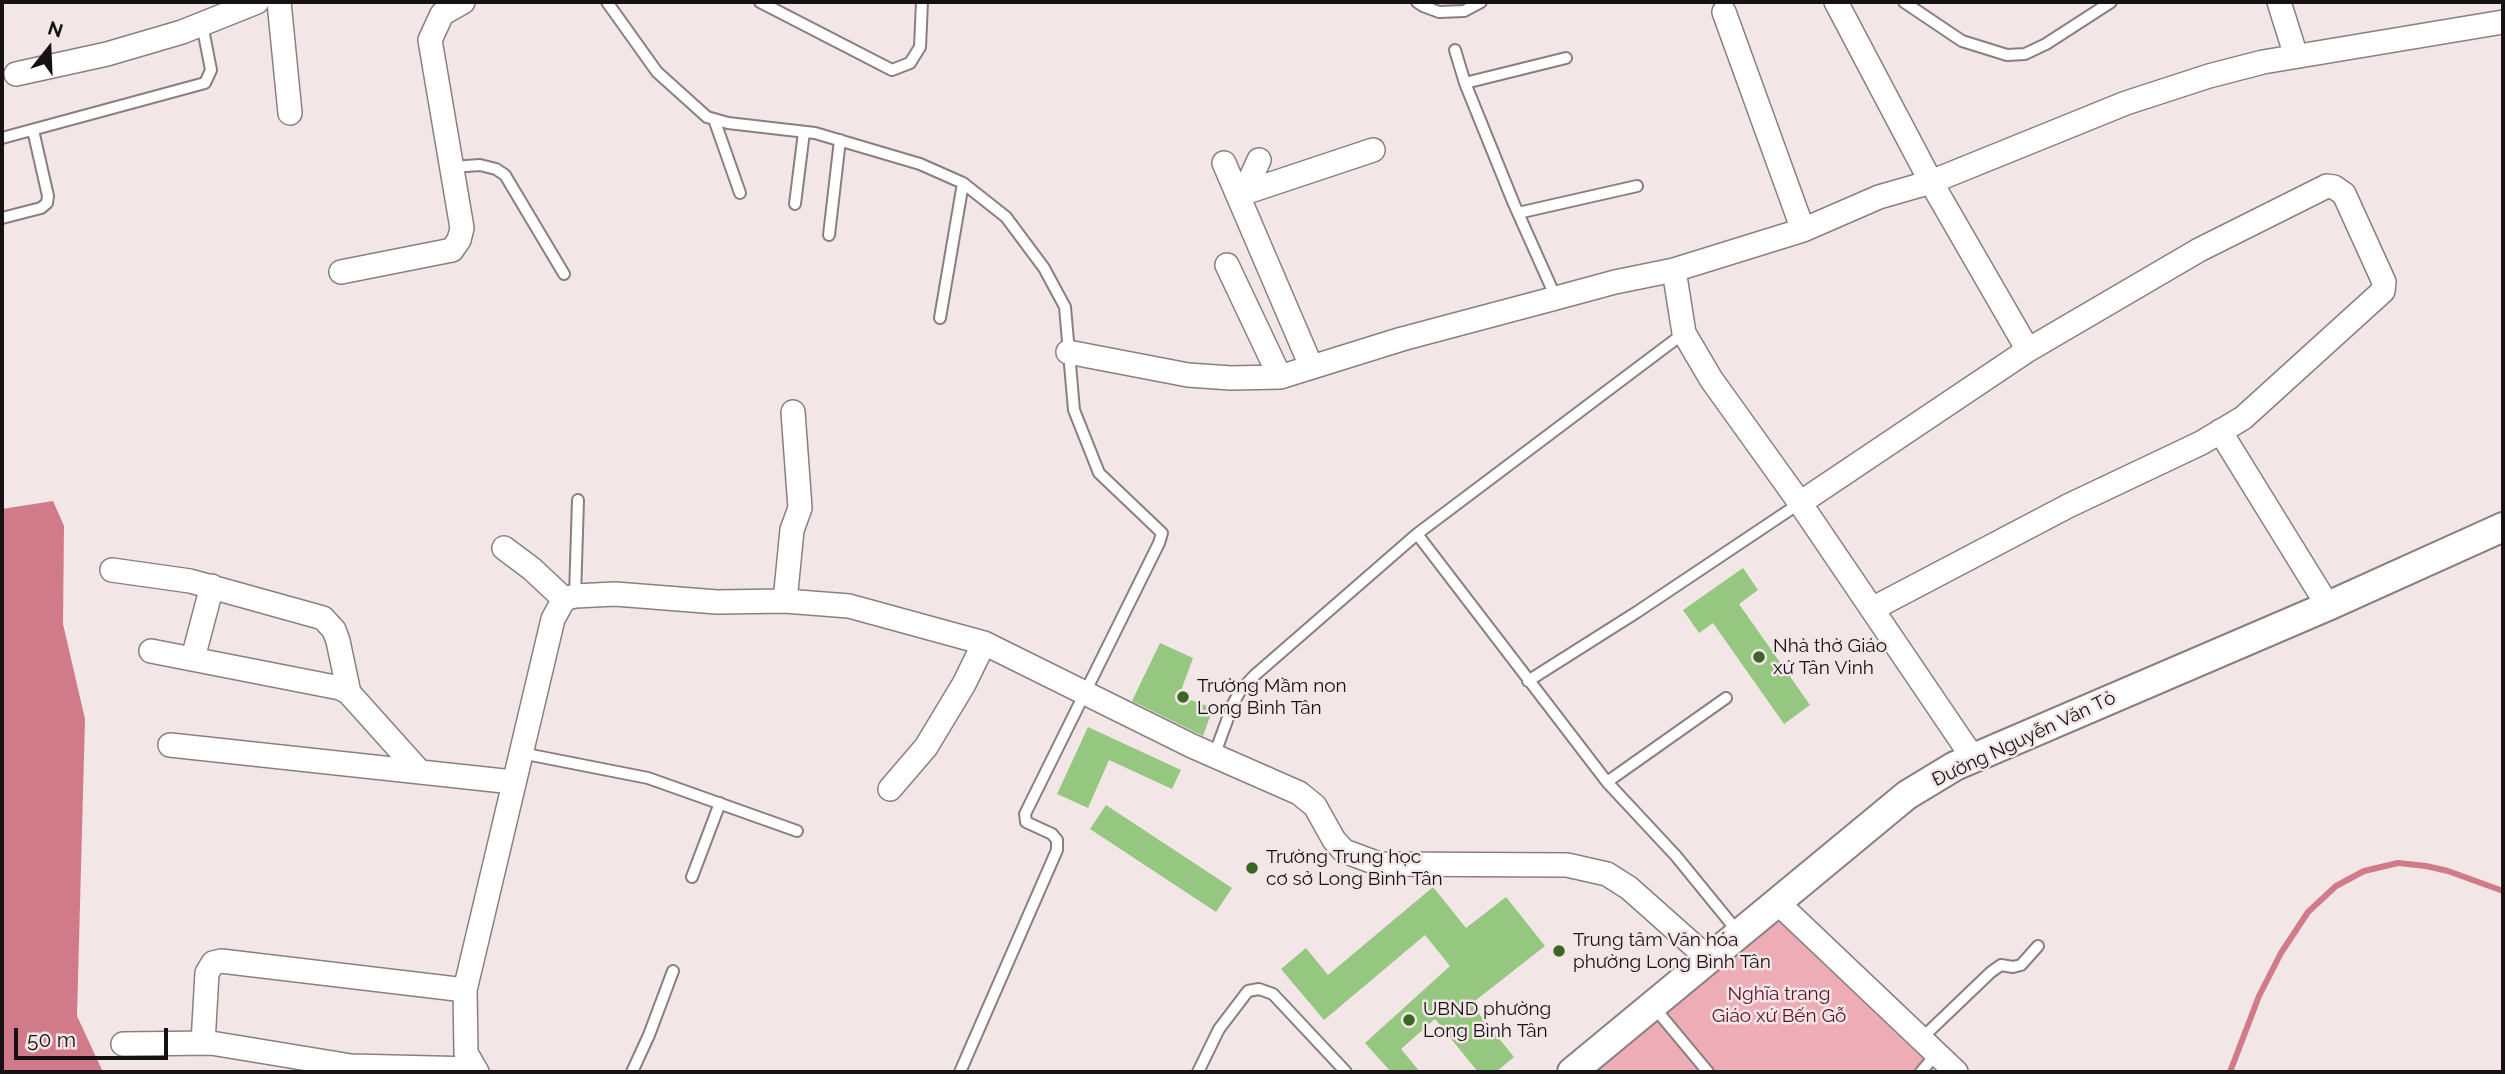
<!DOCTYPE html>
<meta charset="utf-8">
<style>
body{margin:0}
#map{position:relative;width:2505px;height:1074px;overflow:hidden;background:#f3e6e7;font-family:Raleway,sans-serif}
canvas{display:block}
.frame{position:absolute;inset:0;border:4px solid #161213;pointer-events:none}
.north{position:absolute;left:14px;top:14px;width:70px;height:70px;-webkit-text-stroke:5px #f3e6e7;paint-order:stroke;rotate:18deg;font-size:19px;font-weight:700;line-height:28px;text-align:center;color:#161213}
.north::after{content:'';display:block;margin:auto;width:24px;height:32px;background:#161213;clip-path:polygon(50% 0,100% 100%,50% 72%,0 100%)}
.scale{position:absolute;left:14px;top:1028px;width:154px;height:32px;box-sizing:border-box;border:4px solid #161213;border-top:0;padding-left:9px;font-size:21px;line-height:24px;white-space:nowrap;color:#161213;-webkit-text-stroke:5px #f3e6e7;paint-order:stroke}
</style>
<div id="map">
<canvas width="2505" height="1074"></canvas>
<div class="frame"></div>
<div class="north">N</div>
<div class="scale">50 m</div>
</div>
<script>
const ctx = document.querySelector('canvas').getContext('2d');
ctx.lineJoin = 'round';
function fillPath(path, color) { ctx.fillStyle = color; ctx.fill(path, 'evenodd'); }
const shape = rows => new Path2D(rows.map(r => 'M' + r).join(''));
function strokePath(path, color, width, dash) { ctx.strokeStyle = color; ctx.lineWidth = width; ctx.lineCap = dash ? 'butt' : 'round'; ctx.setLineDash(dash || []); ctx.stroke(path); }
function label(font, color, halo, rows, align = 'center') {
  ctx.font = font + ' Raleway,sans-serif'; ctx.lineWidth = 5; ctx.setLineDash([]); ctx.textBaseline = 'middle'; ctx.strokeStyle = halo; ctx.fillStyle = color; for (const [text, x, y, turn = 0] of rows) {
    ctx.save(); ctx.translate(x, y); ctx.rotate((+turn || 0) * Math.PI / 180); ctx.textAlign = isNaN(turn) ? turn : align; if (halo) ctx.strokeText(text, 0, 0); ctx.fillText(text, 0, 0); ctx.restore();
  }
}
fillPath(shape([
 [1781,915,1928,1056,1914,1072,1591,1072]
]), '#eeacb7');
fillPath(shape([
 [53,501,64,526,63,624,85,719,77,1016,103,1072,2,1072,2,509]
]), '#d17a8a');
strokePath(shape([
 [2230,1072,2259,996,2281,953,2308,912,2336,886,2364,871,2398,863,2426,866,2448,871,2503,891]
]), '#d17a8a', 6);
fillPath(shape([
 [1743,568,1758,590,1739,604,1810,705,1784,724,1713,623,1699,633,1683,610],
 [1160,643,1193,658,1179,696,1213,708,1203,736,1132,701],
 [1088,727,1181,770,1172,789,1109,760,1088,808,1057,794],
 [1106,805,1232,888,1216,912,1090,829],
 [1433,887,1466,928,1506,897,1545,946,1471,1004,1514,1057,1496,1072,1478,1072,1435,1019,1401,1049,1420,1072,1391,1072,1365,1043,1450,966,1425,935,1324,1020,1281,969,1306,948,1328,975]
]), '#96c780');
const service = shape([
 [607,2,657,72,707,117,728,123,815,133,920,164,963,183,1006,217,1044,268,1065,307,1074,410,1099,473,1162,533,1159,543,1025,814,1026,822,1052,834,1057,840,1057,850,960,1072],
 [760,2,892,70,910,63,920,47,922,2],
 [1417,2,1423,6,1439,12,1464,11,1481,2],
 [1904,2,1962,41,2007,55,2025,54,2046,44,2111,2],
 [1455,50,1465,83,1514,204,1556,298],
 [1465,83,1566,58],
 [714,119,740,193],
 [2,138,205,83,211,70,202,24],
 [452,167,480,165,496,169,505,175,564,274],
 [795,204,804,132],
 [1518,213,1637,186],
 [2,218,41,208,47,203,48,196,33,130],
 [829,235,840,140],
 [940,318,963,183],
 [1417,534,1607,782,1676,856,1738,932],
 [575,596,578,500],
 [1528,681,1637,612,1800,503],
 [521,753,648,778,797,831],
 [1214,756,1233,704,1240,691,1255,675,1417,534,1684,333],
 [1607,782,1726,698],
 [692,877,720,803],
 [1653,1006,1708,1072],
 [1922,1038,1991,972,2001,965,2013,967,2021,965,2038,946],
 [632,1072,649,1035,673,971],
 [1198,1072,1219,1029,1248,991,1259,989,1273,994,1346,1072],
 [1921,1072,1937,1053]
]);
const minor = shape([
 [279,2,290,113],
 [1836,2,1931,182,2028,350],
 [2279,2,2296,56],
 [1724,12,1803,230],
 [16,74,107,54,182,32,257,2],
 [1224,163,1311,366],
 [1244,193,1373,150],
 [1241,199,1259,160],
 [1227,265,1280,377],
 [1674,270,1684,333,1711,379,1800,503,1973,758],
 [341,272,452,250,459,240,462,228,430,40,442,14,463,2],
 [1068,352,1188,375,1231,378,1280,377,1402,339,1556,298,1615,282,1674,270,1803,230,1879,197,1931,182,2126,103,2209,76,2263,62,2503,22],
 [2220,431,2328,606],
 [1800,503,2028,350,2199,250,2327,186,2334,187,2344,194,2384,282,2383,291,2243,418,2201,443,2068,506,1872,609],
 [504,548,532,569,564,599],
 [112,570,190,581,323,618,334,630,338,641,349,693],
 [785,601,792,530,800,508,793,412],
 [151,651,340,688,349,693,419,771],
 [193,658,212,586],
 [170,745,513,782],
 [890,789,926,747,964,684,984,643],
 [1778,903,1956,1072],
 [203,1043,207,973,213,963,221,961,465,990],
 [123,1044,211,1043,351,1066,474,1069],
 [477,1072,466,1053,465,990,553,619,564,599,575,596,615,594,717,602,785,601,849,606,984,643,1192,746,1299,793,1315,806,1334,840,1344,851,1379,864,1567,865,1607,874,1629,888,1710,960]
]);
const tertiary = shape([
 [1572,1072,1907,795,1955,766,2328,606,2503,527]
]);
strokePath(service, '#8a7f80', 14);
strokePath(minor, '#8a7f80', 26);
strokePath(tertiary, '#8a7f80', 32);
strokePath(service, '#fff', 10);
strokePath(minor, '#fff', 23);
strokePath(tertiary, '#fff', 28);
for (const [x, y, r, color] of [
 [1759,657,7,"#3b6623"],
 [1183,697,7,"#3b6623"],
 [1252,868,7,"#3b6623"],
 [1559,951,7,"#3b6623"],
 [1409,1020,7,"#3b6623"]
]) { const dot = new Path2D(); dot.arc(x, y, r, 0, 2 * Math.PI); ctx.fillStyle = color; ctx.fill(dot); strokePath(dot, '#f3e6e7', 2.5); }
label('19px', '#161213', '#f3e6e7', [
 ["Nhà thờ Giáo",1773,646],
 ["xứ Tân Vinh",1773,668],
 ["Trường Mầm non",1197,686],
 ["Long Bình Tân",1197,708],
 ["Trường Trung học",1266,857],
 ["cơ sở Long Bình Tân",1266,879],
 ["Trung tâm Văn hóa",1573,940],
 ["phường Long Bình Tân",1573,962],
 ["UBND phường",1423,1009],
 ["Long Bình Tân",1423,1031]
], 'left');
label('19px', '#161213', '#f3e6e7', [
 ["Đường Nguyễn Văn Tỏ",2024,739,-25]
]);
label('19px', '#5f1028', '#f3e6e7', [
 ["Nghĩa trang",1779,994],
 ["Giáo xứ Bến Gỗ",1779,1016]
]);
</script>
